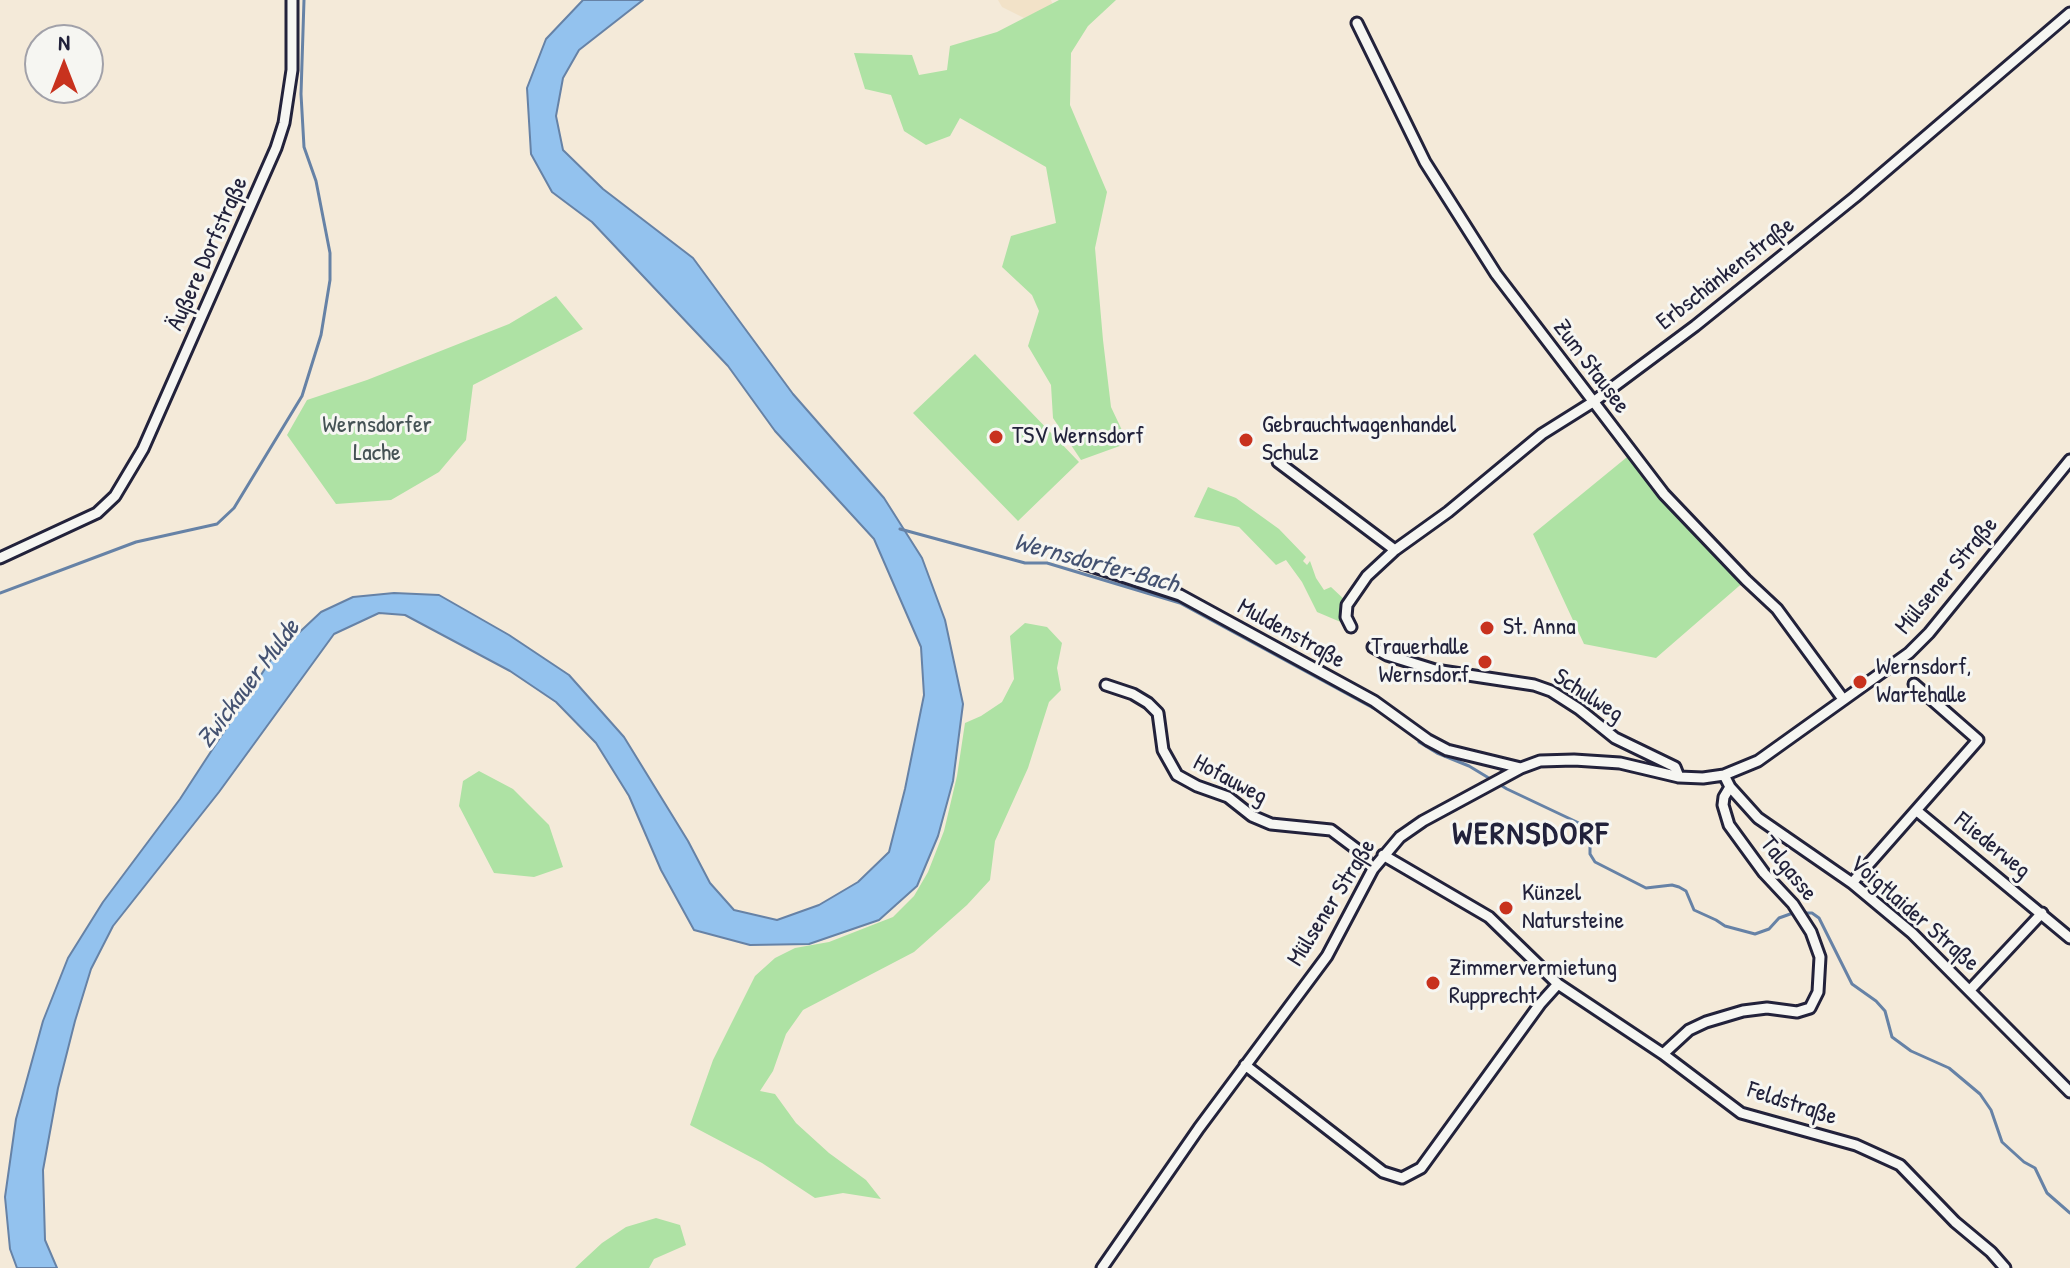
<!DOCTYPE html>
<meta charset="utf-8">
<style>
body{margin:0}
#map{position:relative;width:2070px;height:1268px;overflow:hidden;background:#f4ead9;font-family:"Patrick Hand",sans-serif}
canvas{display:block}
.north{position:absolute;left:24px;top:24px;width:80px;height:80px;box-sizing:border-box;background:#f6f6f2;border:2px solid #a1a1a9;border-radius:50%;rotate:0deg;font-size:22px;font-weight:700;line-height:32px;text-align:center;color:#22223b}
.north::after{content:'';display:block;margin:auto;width:28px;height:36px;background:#c8321e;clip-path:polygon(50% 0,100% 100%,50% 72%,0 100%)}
</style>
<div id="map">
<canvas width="2070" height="1268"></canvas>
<div class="north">N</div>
</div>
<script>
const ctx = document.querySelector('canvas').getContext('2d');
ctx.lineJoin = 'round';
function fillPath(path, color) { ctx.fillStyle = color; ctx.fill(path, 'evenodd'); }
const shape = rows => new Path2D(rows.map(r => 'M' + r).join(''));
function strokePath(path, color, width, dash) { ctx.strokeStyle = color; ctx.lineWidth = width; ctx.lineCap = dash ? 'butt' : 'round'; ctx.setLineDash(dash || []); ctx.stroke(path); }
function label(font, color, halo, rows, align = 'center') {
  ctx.font = font + ' "Patrick Hand",sans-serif'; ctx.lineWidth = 6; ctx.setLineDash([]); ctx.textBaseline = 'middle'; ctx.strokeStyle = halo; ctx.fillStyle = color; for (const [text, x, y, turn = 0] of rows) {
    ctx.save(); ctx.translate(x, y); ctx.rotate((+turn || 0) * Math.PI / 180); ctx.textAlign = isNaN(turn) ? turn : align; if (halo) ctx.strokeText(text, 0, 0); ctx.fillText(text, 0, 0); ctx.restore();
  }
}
fillPath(shape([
 [998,0,1051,0,1053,5,1024,18,1002,7]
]), '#f2e2c8');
fillPath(shape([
 [1059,0,1116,0,1088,26,1071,53,1070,105,1107,192,1095,248,1103,340,1111,407,1128,443,1081,460,1053,418,1051,385,1028,346,1039,311,1032,295,1002,267,1011,236,1056,223,1046,167,960,118,950,136,926,145,904,131,891,95,865,89,854,53,912,55,919,75,947,70,950,46,997,32],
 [556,296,583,329,473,385,466,440,439,472,391,500,336,504,287,435,307,400,367,380,509,324],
 [975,354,1079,462,1018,521,913,413],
 [1632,453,1746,580,1656,658,1584,644,1533,534],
 [1208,487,1236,498,1279,529,1306,557,1303,561,1307,565,1310,561,1316,578,1324,590,1331,587,1347,602,1342,613,1343,623,1317,612,1302,582,1286,560,1276,565,1239,527,1194,517],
 [1025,623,1047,627,1062,643,1057,668,1061,690,1049,702,1028,768,995,841,990,880,967,905,914,952,803,1010,786,1034,773,1071,760,1091,775,1094,796,1123,829,1153,866,1180,881,1199,843,1193,815,1198,762,1163,690,1125,713,1060,755,976,775,958,795,948,829,942,893,917,914,896,928,872,944,831,957,776,965,723,981,716,1002,702,1014,679,1010,636],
 [479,771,513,789,549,825,563,867,534,877,494,873,459,806,463,781],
 [656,1218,680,1225,686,1245,654,1259,649,1268,575,1268,602,1243,626,1227]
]), '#aee2a4');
const water = shape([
 [583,0,643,0,579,50,563,78,556,116,563,150,603,189,693,258,793,394,884,498,922,558,945,620,963,704,953,781,938,836,917,886,879,920,809,944,750,945,694,930,661,870,629,796,596,743,556,702,510,671,405,615,379,613,334,634,219,792,113,926,91,969,75,1021,58,1088,43,1170,45,1240,57,1268,17,1268,10,1249,5,1197,16,1119,43,1021,68,958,103,902,180,799,272,658,321,612,353,597,394,593,439,595,509,635,569,675,624,737,688,841,710,883,734,910,777,920,819,905,858,882,889,852,905,789,924,695,921,647,874,539,775,431,728,366,592,222,552,192,531,154,527,88,546,39,583,0]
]);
fillPath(water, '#93c2ee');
strokePath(water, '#6682a6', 2);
strokePath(shape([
 [900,529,1025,563,1047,563,1180,603,1386,715],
 [0,593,136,542,217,524,234,508,302,396,321,335,330,280,330,253,316,181,304,147,301,94,304,0],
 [1402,726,1411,734],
 [1419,742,1437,753,1469,766,1507,789,1581,824,1590,834,1590,854,1595,862,1646,888,1672,885,1679,887,1686,891,1694,910,1716,920,1725,926,1755,934,1769,929,1779,918,1793,913,1812,913,1819,918,1852,984,1876,1001,1885,1011,1892,1037,1911,1051,1949,1068,1980,1094,1991,1110,2002,1142,2024,1162,2035,1168,2047,1193,2070,1213]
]), '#6682a6', 3);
const minor = shape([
 [1357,23,1425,162,1496,274,1664,494,1746,580,1777,609,1843,699],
 [1278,462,1395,550],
 [0,558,97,513,115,496,143,449,276,148,284,123,292,70,292,0],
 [1079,562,1180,595,1374,701,1428,740,1447,750,1521,768],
 [1351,627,1346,617,1347,605,1367,576,1395,550,1448,512,1542,434,1593,402,1695,326,1855,197,2070,13],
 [1373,647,1387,655,1435,670,1534,685,1551,691,1579,709,1615,738,1675,767,1679,777],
 [1106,685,1133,694,1148,703,1158,713,1163,750,1177,775,1197,786,1228,797,1252,816,1271,824,1331,830,1359,851,1373,869],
 [1724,775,1730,787,1758,818,1852,883,1912,933,2070,1092],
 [1917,811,2070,938],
 [1383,855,1489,917,1558,984],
 [1852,883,1978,740,1914,684],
 [1970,990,2042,913],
 [1663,1054,1689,1030,1706,1022,1743,1011,1767,1008,1797,1012,1810,1008,1818,992,1820,957,1811,932,1793,904,1764,873,1729,825,1723,805,1724,797,1730,787],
 [1245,1065,1383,1172,1402,1178,1421,1168,1540,1004,1558,984,1663,1054,1741,1113,1856,1145,1900,1165,1955,1222,1991,1252,2005,1268],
 [1102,1268,1199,1128,1327,956,1373,869,1400,837,1423,821,1521,768,1540,761,1574,760,1620,763,1679,777,1703,778,1724,775,1758,761,1909,653,1929,633,2070,460]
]);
strokePath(minor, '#22223b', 15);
strokePath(minor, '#f6f6f2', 9);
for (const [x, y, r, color] of [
 [996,437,8,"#c8321e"],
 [1246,440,8,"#c8321e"],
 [1487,628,8,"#c8321e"],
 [1485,662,8,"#c8321e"],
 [1860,682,8,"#c8321e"],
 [1506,908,8,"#c8321e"],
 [1433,983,8,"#c8321e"]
]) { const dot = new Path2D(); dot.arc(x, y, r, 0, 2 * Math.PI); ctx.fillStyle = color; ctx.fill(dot); strokePath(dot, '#f6f6f2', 3); }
label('24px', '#22223b', '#f6f6f2', [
 ["Äußere Dorfstraße",208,254,-66],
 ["Erbschänkenstraße",1726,274,-38],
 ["Zum Stausee",1591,367,53],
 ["Mülsener Straße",1947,576,-50],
 ["Muldenstraße",1291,634,29],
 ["Schulweg",1588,696,33],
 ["Hofauweg",1230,780,28],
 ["Fliederweg",1992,846,39],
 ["Talgasse",1788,869,51],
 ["Mülsener Straße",1332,903,-58],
 ["Voigtlaider Straße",1914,914,41],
 ["Feldstraße",1792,1104,18]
]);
label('24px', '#455255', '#f6f6f2', [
 ["Wernsdorfer",377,426],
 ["Lache",377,454]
]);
label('24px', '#22223b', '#f6f6f2', [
 ["Gebrauchtwagenhandel",1262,426],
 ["Schulz",1262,454],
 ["TSV Wernsdorf",1012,437],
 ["St. Anna",1503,628],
 ["Trauerhalle",1469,648,"right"],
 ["Wernsdorf",1469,676,"right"],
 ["Wernsdorf,",1876,668],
 ["Wartehalle",1876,696],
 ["Künzel",1522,894],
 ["Natursteine",1522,922],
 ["Zimmervermietung",1449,969],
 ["Rupprecht",1449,997]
], 'left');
label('italic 26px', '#445271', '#f6f6f2', [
 ["Wernsdorfer Bach",1096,564,15],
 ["Zwickauer Mulde",249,684,-53]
]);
ctx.letterSpacing = '2px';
label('bold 32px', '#22223b', '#f6f6f2', [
 ["WERNSDORF",1531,835]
]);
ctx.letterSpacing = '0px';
</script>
